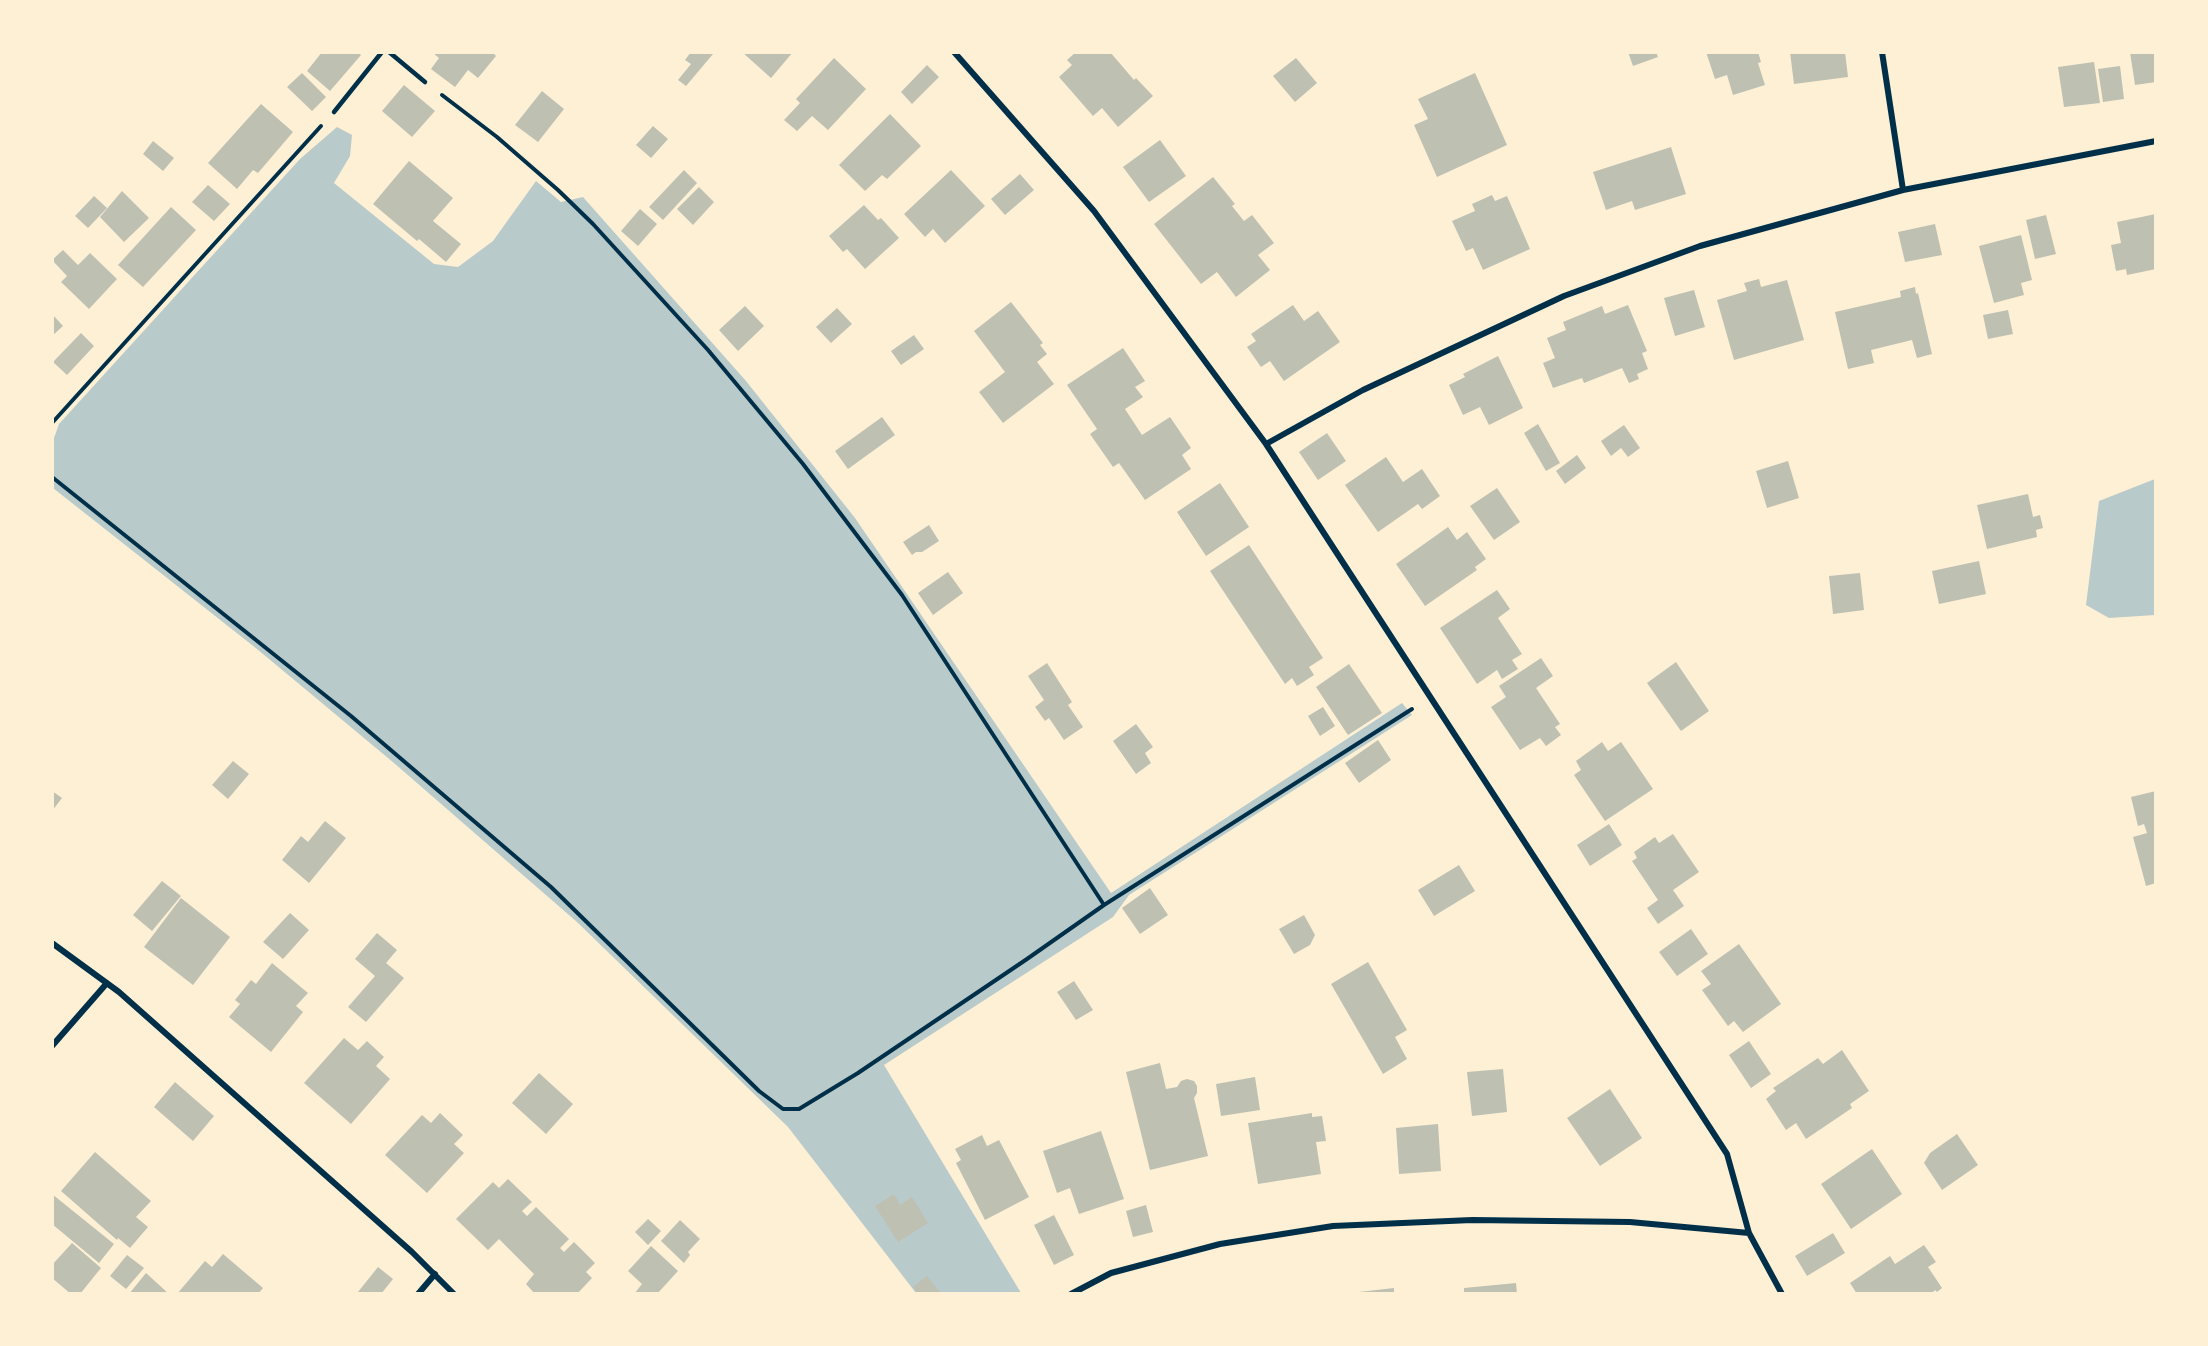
<!DOCTYPE html>
<style>
body{margin:0}
#map{position:relative;width:2208px;height:1346px;overflow:hidden;background:#fdf0d5;font-family:"Open Sans",sans-serif}
canvas{display:block}
.frame{position:absolute;inset:0;border:54px solid #fdf0d5;pointer-events:none}
</style>
<div id="map">
<canvas width="2208" height="1346"></canvas>
<div class="frame"></div>
</div>
<script>
const ctx = document.querySelector('canvas').getContext('2d');
ctx.lineJoin = 'round';
function fillPath(path, color) { ctx.fillStyle = color; ctx.fill(path, 'evenodd'); }
const shape = rows => new Path2D(rows.map(r => 'M' + r).join(''));
function strokePath(path, color, width, dash) { ctx.strokeStyle = color; ctx.lineWidth = width; ctx.lineCap = dash ? 'butt' : 'round'; ctx.setLineDash(dash || []); ctx.stroke(path); }
fillPath(shape([
 [337,127,352,135,350,156,334,183,434,264,458,267,493,241,536,181,561,202,583,197,746,381,855,518,1111,893,1402,703,1412,715,1129,895,1113,917,884,1065,1021,1293,916,1293,788,1127,577,922,394,763,257,649,53,488,53,441,59,424,300,159],
 [2155,479,2155,615,2109,618,2086,605,2099,501]
]), '#b9caca');
fillPath(shape([
 [322,52,357,52,361,55,330,91,307,71],
 [432,52,492,52,496,56,478,78,468,70,455,87,431,69,439,58],
 [691,52,713,54,686,86,678,80,691,64,685,60],
 [742,52,793,52,771,78],
 [1076,52,1110,52,1134,80,1136,78,1153,96,1118,127,1102,108,1093,116,1059,77,1072,65,1067,60],
 [1628,52,1656,52,1658,57,1633,66],
 [1706,52,1758,52,1761,62,1758,63,1765,85,1733,95,1727,75,1715,79],
 [1790,52,1845,52,1848,77,1794,84],
 [2130,52,2156,52,2156,82,2135,85],
 [834,58,866,89,828,130,812,116,797,131,784,120,800,103,796,99],
 [1296,58,1317,83,1295,102,1273,76],
 [2094,62,2100,103,2064,107,2058,67],
 [927,65,939,77,912,104,901,92],
 [2120,66,2124,99,2103,102,2098,69],
 [302,73,326,97,312,111,287,87],
 [1475,73,1507,145,1437,177,1414,125,1428,119,1418,99],
 [404,85,435,111,412,137,382,111],
 [542,91,564,109,538,142,515,125],
 [261,104,293,132,258,173,253,170,237,189,208,163],
 [890,114,921,146,887,179,882,175,865,191,839,165],
 [653,126,668,139,651,158,636,145],
 [1160,140,1186,176,1149,202,1123,167],
 [153,141,174,158,163,171,143,154],
 [1671,147,1686,194,1635,210,1632,201,1606,210,1593,172],
 [409,161,453,198,433,221,461,244,446,262,419,239,417,241,373,204],
 [684,170,697,183,663,220,649,207],
 [951,170,985,206,945,243,933,229,925,237,904,214],
 [1020,174,1034,190,1005,215,991,199],
 [1213,177,1235,204,1232,206,1244,221,1252,215,1274,243,1258,255,1270,270,1236,297,1217,272,1201,284,1154,224],
 [208,185,230,204,214,221,192,202],
 [699,187,714,202,693,225,677,209],
 [122,191,149,218,124,242,100,217],
 [1492,195,1495,201,1507,196,1530,249,1483,270,1473,248,1466,251,1452,221,1475,211,1472,204],
 [94,196,107,208,88,228,75,216],
 [864,205,878,220,881,218,899,238,865,269,847,249,843,252,829,236],
 [171,207,196,230,143,287,118,265],
 [640,209,657,224,638,246,621,231],
 [2156,214,2156,269,2127,275,2126,269,2116,271,2111,245,2121,243,2117,222],
 [2046,215,2056,254,2035,259,2026,220],
 [1935,224,1942,255,1905,262,1898,232],
 [2021,235,2032,280,2021,283,2024,295,1994,303,1979,246],
 [63,250,78,265,90,253,117,279,89,309,61,282,67,276,52,260],
 [1759,279,1761,287,1787,280,1804,340,1734,360,1717,300,1747,291,1744,283],
 [1915,287,1916,294,1918,293,1932,354,1917,358,1912,340,1871,350,1874,363,1848,369,1835,312,1901,297,1900,291],
 [1694,290,1705,327,1675,336,1664,298],
 [1011,302,1043,343,1040,345,1047,354,1037,362,1054,384,1003,423,979,392,1005,372,974,331],
 [1293,305,1304,321,1318,311,1340,342,1284,381,1270,361,1261,367,1247,347,1256,341,1251,334],
 [1628,305,1647,351,1642,353,1648,369,1637,374,1639,379,1629,383,1622,368,1584,383,1582,378,1553,388,1543,363,1555,358,1547,338,1566,330,1563,322,1602,306,1605,314],
 [745,306,764,326,738,351,719,330],
 [837,308,852,324,831,343,816,327],
 [2008,310,2013,334,1988,339,1983,315],
 [52,314,63,326,52,336],
 [81,333,94,346,67,375,53,362],
 [914,335,924,349,901,365,891,351],
 [1123,348,1145,381,1135,387,1143,397,1125,409,1142,435,1170,417,1191,448,1182,455,1191,469,1145,500,1119,463,1113,467,1090,434,1097,429,1067,385],
 [1498,356,1523,408,1489,425,1480,407,1463,415,1449,385,1465,377,1463,374],
 [882,417,895,435,848,469,835,451],
 [1538,424,1560,463,1546,471,1524,433],
 [1624,425,1640,448,1628,457,1621,448,1611,456,1601,441],
 [1327,433,1346,461,1318,480,1299,452],
 [1577,455,1586,468,1565,484,1556,471],
 [1386,457,1403,482,1422,469,1440,496,1422,509,1418,504,1378,532,1345,485],
 [1788,461,1799,498,1767,508,1756,471],
 [1220,483,1249,527,1206,556,1177,512],
 [1497,488,1520,522,1494,540,1470,506],
 [2028,494,2033,517,2040,515,2043,528,2036,530,2037,537,1987,549,1977,505],
 [929,525,939,541,922,552,916,552,912,555,903,542],
 [1448,527,1457,540,1467,532,1486,559,1475,567,1477,570,1425,606,1396,564],
 [1249,545,1323,658,1309,667,1314,675,1297,686,1292,678,1285,684,1210,571],
 [1979,561,1986,594,1939,604,1932,571],
 [948,572,963,593,933,615,918,593],
 [1860,573,1864,610,1833,614,1829,576],
 [1497,590,1510,609,1498,618,1522,654,1512,660,1518,669,1502,679,1497,670,1477,684,1440,628],
 [1541,658,1553,676,1536,688,1560,724,1555,727,1561,735,1546,746,1540,738,1520,750,1491,707,1506,697,1499,686],
 [1676,662,1709,711,1681,731,1647,683],
 [1047,663,1072,702,1068,705,1083,727,1064,740,1049,718,1045,721,1035,707,1044,700,1028,676],
 [1349,664,1382,713,1348,735,1316,687],
 [1323,707,1335,726,1320,736,1308,716],
 [1136,724,1153,747,1145,753,1151,763,1136,774,1113,741],
 [1378,740,1391,760,1359,783,1345,763],
 [1602,742,1608,751,1621,742,1653,789,1605,821,1574,775,1581,770,1576,761],
 [233,761,249,774,228,799,212,785],
 [52,791,62,798,52,811],
 [2156,791,2156,883,2146,886,2133,837,2147,833,2144,824,2138,826,2131,797],
 [325,821,346,838,309,883,282,860,301,836,308,842],
 [1609,824,1622,845,1590,866,1577,845],
 [1673,834,1699,872,1673,890,1684,906,1658,924,1647,908,1658,900,1632,861,1637,858,1634,852,1655,837,1659,843],
 [1459,865,1475,891,1434,916,1418,890],
 [162,881,181,896,152,931,133,915],
 [1150,888,1168,915,1140,934,1122,908],
 [181,898,230,937,193,985,144,947],
 [290,913,309,930,283,959,263,942],
 [1304,915,1315,935,1310,945,1294,954,1279,929],
 [1691,929,1708,954,1677,976,1659,952],
 [377,933,397,950,386,963,404,978,366,1022,348,1007,375,976,355,959],
 [1739,944,1781,1004,1743,1032,1734,1021,1728,1026,1702,990,1711,984,1701,971],
 [1368,962,1407,1030,1395,1037,1407,1059,1383,1074,1331,984],
 [272,963,308,993,296,1006,303,1012,271,1052,229,1017,240,1004,235,1000,251,980,256,984],
 [1074,981,1093,1010,1076,1020,1057,992],
 [344,1038,358,1050,367,1041,384,1057,376,1066,390,1079,351,1124,304,1083],
 [1749,1041,1771,1074,1751,1088,1729,1055],
 [1842,1050,1869,1091,1850,1104,1852,1108,1806,1139,1796,1123,1786,1130,1766,1099,1776,1091,1773,1088,1818,1058,1823,1064],
 [1160,1063,1166,1089,1177,1087,1181,1081,1187,1079,1194,1081,1197,1086,1197,1093,1194,1098,1208,1156,1150,1170,1126,1072],
 [1503,1069,1507,1112,1472,1116,1467,1072],
 [539,1073,573,1104,546,1134,512,1103],
 [1255,1077,1260,1110,1221,1116,1216,1084],
 [175,1082,214,1116,193,1141,154,1107],
 [1610,1089,1642,1138,1600,1166,1567,1118],
 [440,1113,463,1135,454,1144,464,1153,427,1193,385,1155,422,1115,431,1123],
 [1312,1113,1312,1117,1322,1116,1326,1141,1316,1142,1321,1174,1258,1184,1248,1123],
 [1438,1124,1441,1171,1399,1174,1396,1128],
 [1101,1131,1124,1199,1079,1214,1070,1188,1057,1193,1043,1151],
 [1957,1134,1978,1165,1942,1190,1924,1163,1930,1153],
 [982,1135,987,1146,999,1140,1029,1197,985,1220,956,1163,961,1160,955,1149],
 [1872,1149,1902,1194,1851,1229,1821,1184],
 [95,1152,151,1201,136,1217,148,1227,130,1248,118,1238,117,1240,61,1191],
 [508,1179,532,1202,522,1211,527,1216,536,1207,569,1239,560,1248,564,1252,574,1242,595,1263,586,1272,592,1278,577,1294,535,1294,526,1284,534,1274,499,1239,488,1250,456,1219,493,1182,499,1188],
 [52,1194,114,1244,99,1263,52,1224],
 [894,1194,900,1205,912,1197,928,1223,898,1242,875,1206],
 [1146,1205,1153,1232,1133,1237,1126,1211],
 [1054,1215,1074,1255,1054,1265,1034,1225],
 [648,1219,661,1231,648,1245,635,1232],
 [680,1220,700,1239,688,1252,690,1255,684,1263,661,1241],
 [1833,1233,1845,1253,1807,1276,1795,1256],
 [72,1243,101,1268,80,1294,71,1294,52,1278,52,1265],
 [1924,1245,1936,1262,1928,1267,1942,1288,1937,1292,1935,1290,1931,1294,1857,1294,1850,1283,1890,1256,1895,1264],
 [651,1246,678,1271,657,1294,634,1294,642,1284,628,1271],
 [223,1254,263,1288,258,1294,177,1294,205,1261,212,1267],
 [127,1255,144,1268,126,1289,110,1276],
 [378,1267,393,1279,381,1294,360,1294,358,1292],
 [146,1273,169,1294,129,1294],
 [927,1276,941,1294,918,1294,913,1287],
 [1516,1283,1517,1294,1464,1294,1464,1288],
 [1394,1288,1394,1294,1359,1294,1359,1292]
]), '#bec0b2');
strokePath(shape([
 [442,95,497,137,558,190,593,224,708,350,803,464,902,595,1104,905],
 [52,423,321,126],
 [52,477,351,716,551,887,759,1091,783,1109,799,1109,858,1073,1027,959,1104,905,1412,709]
]), '#003049', 4);
strokePath(shape([
 [389,52,425,82],
 [334,112,382,52]
]), '#003049', 4.5);
strokePath(shape([
 [954,52,1094,211,1266,444,1727,1154,1749,1233,1782,1294],
 [1882,52,1903,190],
 [1266,444,1363,390,1564,296,1700,246,1903,190,2156,141],
 [52,943,119,992,412,1252,454,1294],
 [52,1046,107,983],
 [418,1294,435,1274],
 [1071,1294,1111,1273,1220,1244,1333,1226,1472,1220,1630,1222,1749,1233]
]), '#003049', 6);
</script>
